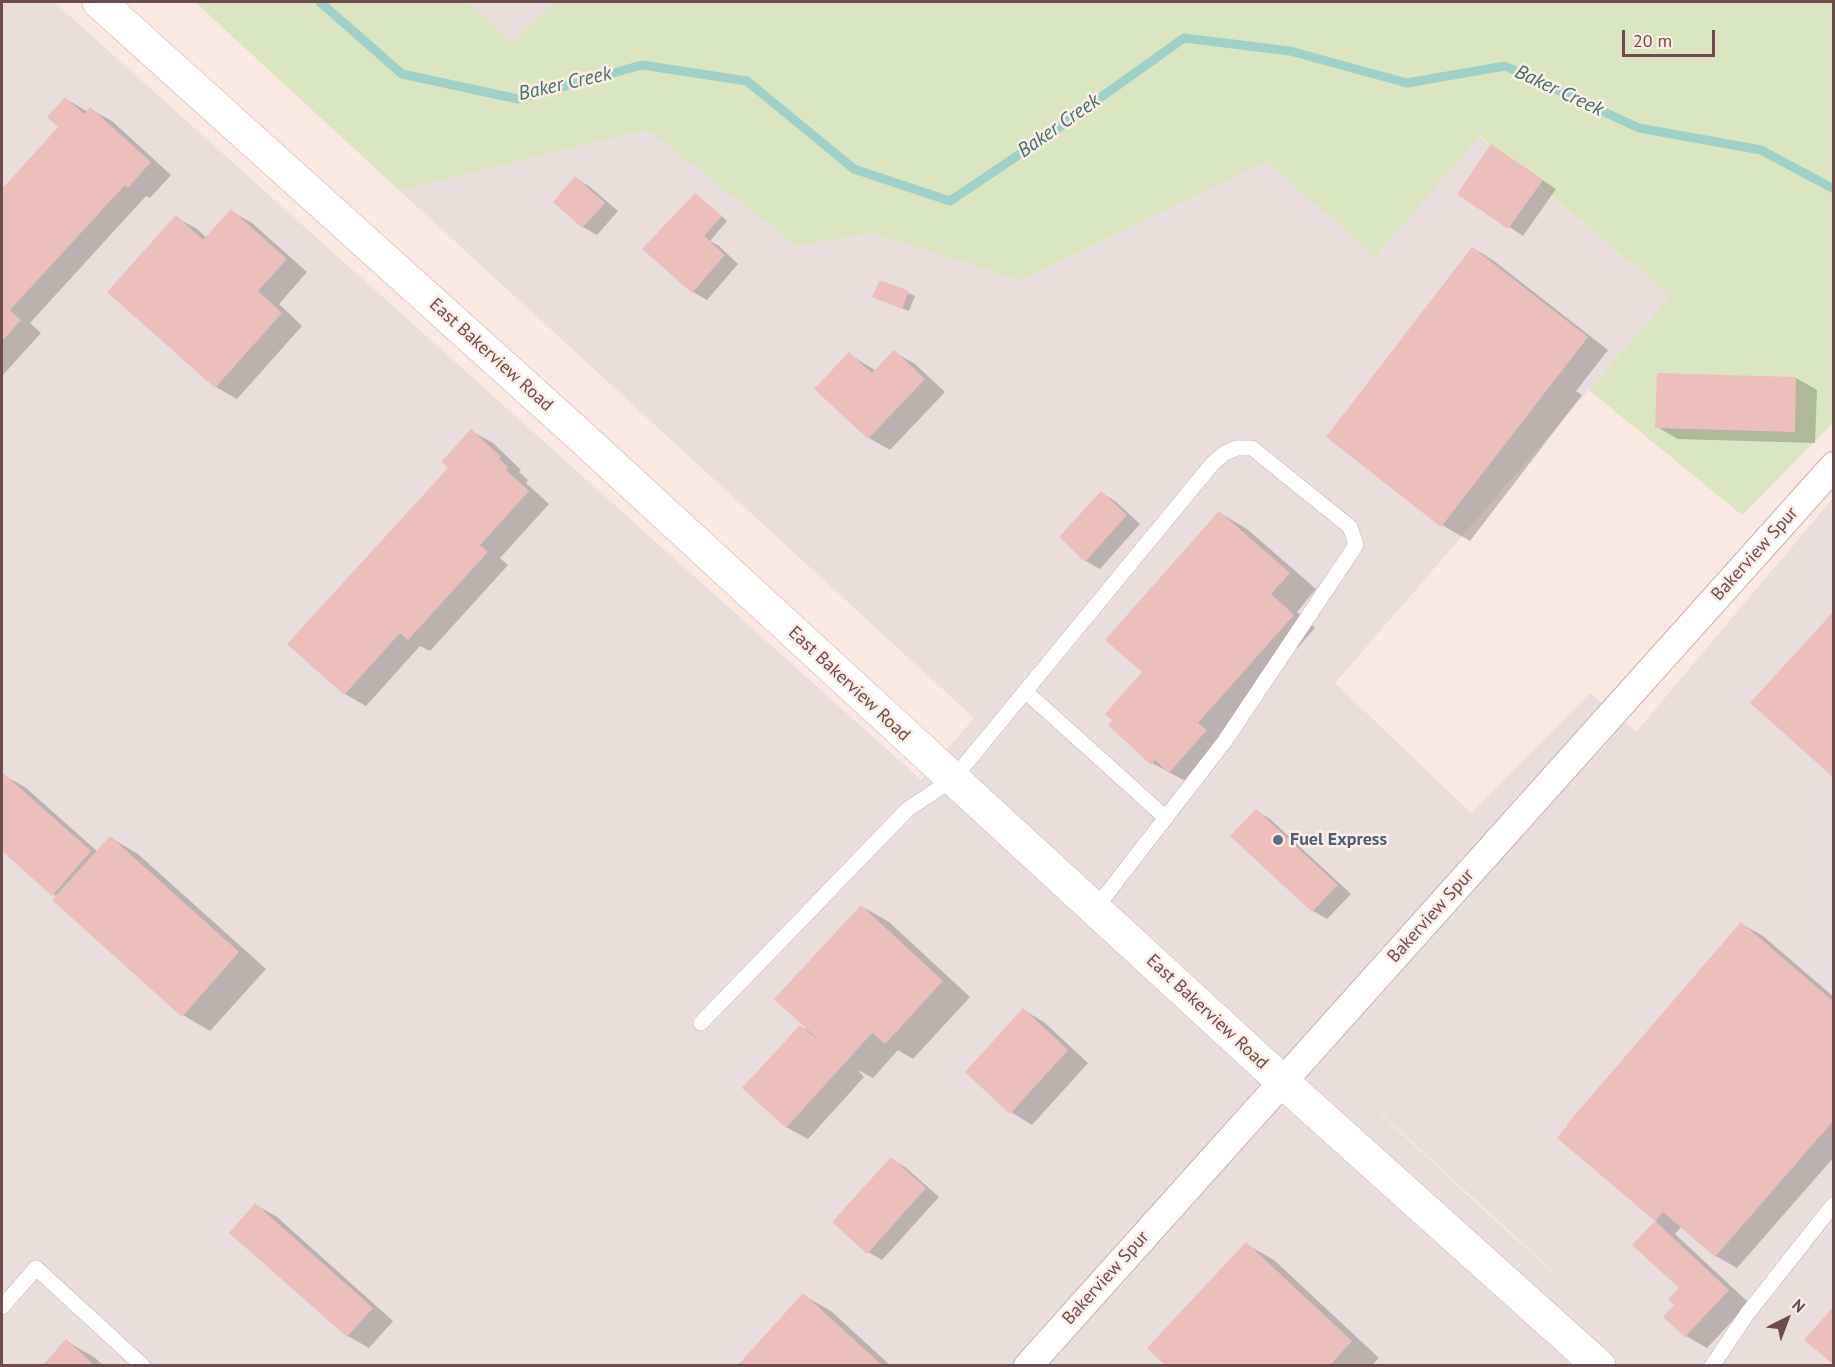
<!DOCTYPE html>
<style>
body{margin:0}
#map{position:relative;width:1835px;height:1367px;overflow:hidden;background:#fae8e2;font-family:"PT Sans",sans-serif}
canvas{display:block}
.frame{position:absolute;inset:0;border:3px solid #6e4c4b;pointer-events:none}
.north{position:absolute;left:1757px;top:1289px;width:60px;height:60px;-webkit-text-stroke:4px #fdede7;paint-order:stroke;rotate:42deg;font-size:16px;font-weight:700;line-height:24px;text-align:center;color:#6e4c4b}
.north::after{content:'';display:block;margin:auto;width:21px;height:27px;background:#6e4c4b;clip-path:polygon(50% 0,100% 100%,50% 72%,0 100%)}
.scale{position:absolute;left:1622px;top:30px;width:93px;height:27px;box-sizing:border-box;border:3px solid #6e4c4b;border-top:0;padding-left:8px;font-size:18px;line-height:21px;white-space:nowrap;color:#6e4c4b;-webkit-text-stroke:4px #fdede7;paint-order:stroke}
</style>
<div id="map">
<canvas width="1835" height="1367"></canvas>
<div class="frame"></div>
<div class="north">N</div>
<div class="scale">20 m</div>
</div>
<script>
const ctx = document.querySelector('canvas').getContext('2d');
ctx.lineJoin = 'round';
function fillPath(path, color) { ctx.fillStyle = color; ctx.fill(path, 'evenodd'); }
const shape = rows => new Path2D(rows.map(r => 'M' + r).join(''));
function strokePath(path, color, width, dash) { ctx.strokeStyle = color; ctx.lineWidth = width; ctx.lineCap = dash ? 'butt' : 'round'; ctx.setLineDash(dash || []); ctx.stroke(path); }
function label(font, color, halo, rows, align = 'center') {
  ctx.font = font + ' "PT Sans",sans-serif'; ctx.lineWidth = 5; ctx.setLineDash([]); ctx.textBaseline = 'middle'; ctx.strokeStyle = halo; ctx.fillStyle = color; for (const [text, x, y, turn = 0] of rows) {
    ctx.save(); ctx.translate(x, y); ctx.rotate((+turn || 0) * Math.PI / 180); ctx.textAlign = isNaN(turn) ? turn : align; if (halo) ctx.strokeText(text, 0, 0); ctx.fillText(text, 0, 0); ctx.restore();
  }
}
fillPath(shape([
 [2,2,54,2,921,780,974,718,400,191,647,130,797,245,871,233,1021,281,1266,161,1375,257,1479,136,1670,296,1335,683,1471,813,1590,693,1636,732,1833,498,1833,1365,2,1366],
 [1355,1090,1356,1090,1599,1314,1477,1204],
 [467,2,552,2,512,41]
]), '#e9dedd');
fillPath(shape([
 [195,2,467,2,512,41,552,2,1833,2,1833,423,1742,515,1589,390,1670,296,1480,136,1375,257,1266,161,1021,281,871,233,797,246,647,130,400,191]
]), '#dce5c2');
fillPath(shape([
 [66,99,88,112,90,109,112,121,171,175,150,198,146,196,30,323,41,333,2,376,2,191,60,127],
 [1492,146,1556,189,1523,236,1459,193],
 [575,178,589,186,618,211,597,235,583,227],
 [701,199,727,221,710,241,719,246,738,264,707,300,693,292],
 [231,211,252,223,307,272,279,304,302,326,237,399,216,387,176,217,197,229,207,238],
 [1473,248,1494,261,1608,350,1576,391,1582,395,1470,541,1442,525],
 [908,293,915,296,909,311,874,297],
 [894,352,915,364,945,392,890,450,869,438,849,354,876,371],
 [1796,378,1817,390,1815,443,1678,439,1657,427],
 [471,431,493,443,521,470,519,472,528,480,526,483,549,504,500,558,508,565,430,651,420,646,366,706,345,694,450,468],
 [1101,493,1115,501,1140,524,1100,569,1086,561],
 [1220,513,1247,529,1316,589,1297,612,1315,628,1218,736,1227,743,1191,784,1152,763,1144,673],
 [3,775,25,787,98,852,111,838,138,854,266,969,210,1031,183,1015,57,897,2,849,2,777],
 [1256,811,1270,819,1351,894,1327,919,1313,911,1232,836],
 [861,906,889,922,970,997,913,1059,898,1050,873,1078,858,1070,864,1077,808,1139,786,1127,800,1027,811,1031],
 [1742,924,1763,936,1834,997,1834,1157,1737,1268,1716,1256,1682,1226,1675,1234,1749,1303,1707,1348,1686,1336,1665,1317,1677,1305,1681,1288,1635,1245,1657,1221,1559,1138],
 [1024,1010,1045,1023,1088,1063,1032,1125,1011,1112],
 [891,1159,905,1167,939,1197,882,1260,868,1252],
 [256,1205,277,1217,393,1321,369,1348,348,1336],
 [1246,1244,1274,1260,1379,1358,1371,1366,1168,1366],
 [803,1295,831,1311,891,1366,739,1366],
 [66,1341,94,1357,104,1366,44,1366]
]), '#0003');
strokePath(shape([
 [320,2,402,74,518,99,642,65,747,81,854,169,950,201,1048,135,1184,38,1290,51,1407,83,1505,66,1639,128,1761,150,1834,189]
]), '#a0d1c9', 9);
fillPath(shape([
 [65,97,84,114,90,107,151,162,128,188,125,185,10,310,21,320,2,341,2,189,58,127,47,117],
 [1491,144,1543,180,1508,229,1457,194],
 [575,176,605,203,582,228,553,202],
 [695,193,722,216,704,236,725,255,692,293,642,249],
 [231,209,287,259,258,291,282,313,215,388,107,292,176,215,203,240],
 [1472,247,1588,337,1441,527,1326,437],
 [880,280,909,291,902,309,872,297],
 [894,350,925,379,868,439,814,389,849,352,872,373],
 [1657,373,1796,377,1795,432,1655,428],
 [471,429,501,457,499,459,508,467,506,470,529,491,480,545,488,552,408,640,400,633,344,695,287,644,448,468,441,462],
 [1101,491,1127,515,1085,562,1059,537],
 [1219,511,1290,573,1271,594,1294,615,1198,723,1207,730,1169,773,1155,760,1151,765,1108,725,1112,720,1105,714,1142,672,1105,640],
 [1834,611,1834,778,1750,703],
 [3,773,91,851,52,896,2,851,2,775],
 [1256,809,1338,885,1312,912,1230,836],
 [110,836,239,952,182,1017,52,900],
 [861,905,943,981,885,1044,872,1033,786,1128,742,1088,800,1025,823,1044,774,999],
 [1741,922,1834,1002,1834,1120,1715,1257,1663,1212,1655,1221,1557,1138,1568,1125,1567,1124],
 [1023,1008,1068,1050,1010,1114,965,1072],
 [891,1157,926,1188,867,1254,832,1222],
 [255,1203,373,1308,347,1337,229,1233],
 [1655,1221,1729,1290,1685,1337,1663,1317,1674,1305,1668,1299,1679,1288,1632,1245],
 [1246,1242,1352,1341,1329,1366,1166,1366,1147,1348],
 [803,1293,883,1366,737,1366],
 [1834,1306,1834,1365,1804,1340],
 [66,1339,95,1366,42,1366]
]), '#ecbfbc');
const service = shape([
 [1025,691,1166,818],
 [701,1023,908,809,953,779,1213,463,1225,453,1237,448,1252,448,1350,527,1356,545,1225,741,1095,909],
 [2,1307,36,1268,143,1366],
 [1712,1366,1747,1314,1834,1204]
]);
const minor = shape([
 [1028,1366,1834,466]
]);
const secondary = shape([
 [99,2,575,431,1283,1082,1599,1366]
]);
strokePath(service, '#cbb0ad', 16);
strokePath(minor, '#cbb0ad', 30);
strokePath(secondary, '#ceaeaa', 34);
strokePath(service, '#fff', 15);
strokePath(minor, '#fff', 28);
strokePath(secondary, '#fff', 33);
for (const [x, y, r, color] of [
 [1278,840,6,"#5c6f8a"]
]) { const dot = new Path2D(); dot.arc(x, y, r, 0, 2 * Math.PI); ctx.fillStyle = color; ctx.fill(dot); strokePath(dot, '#fdede7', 2); }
label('18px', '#6e4c4b', '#fdede7', [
 ["East Bakerview Road",491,355,42],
 ["Bakerview Spur",1755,554,-48],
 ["East Bakerview Road",849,684,43],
 ["Bakerview Spur",1431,916,-48],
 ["East Bakerview Road",1207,1012,43],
 ["Bakerview Spur",1106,1278,-48]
]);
label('bold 18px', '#4e5e75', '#fdede7', [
 ["Fuel Express",1290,840]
], 'left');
label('italic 20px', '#41736a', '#fdede7', [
 ["Baker Creek",565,84,-13],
 ["Baker Creek",1559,91,25],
 ["Baker Creek",1059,126,-35]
]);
</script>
